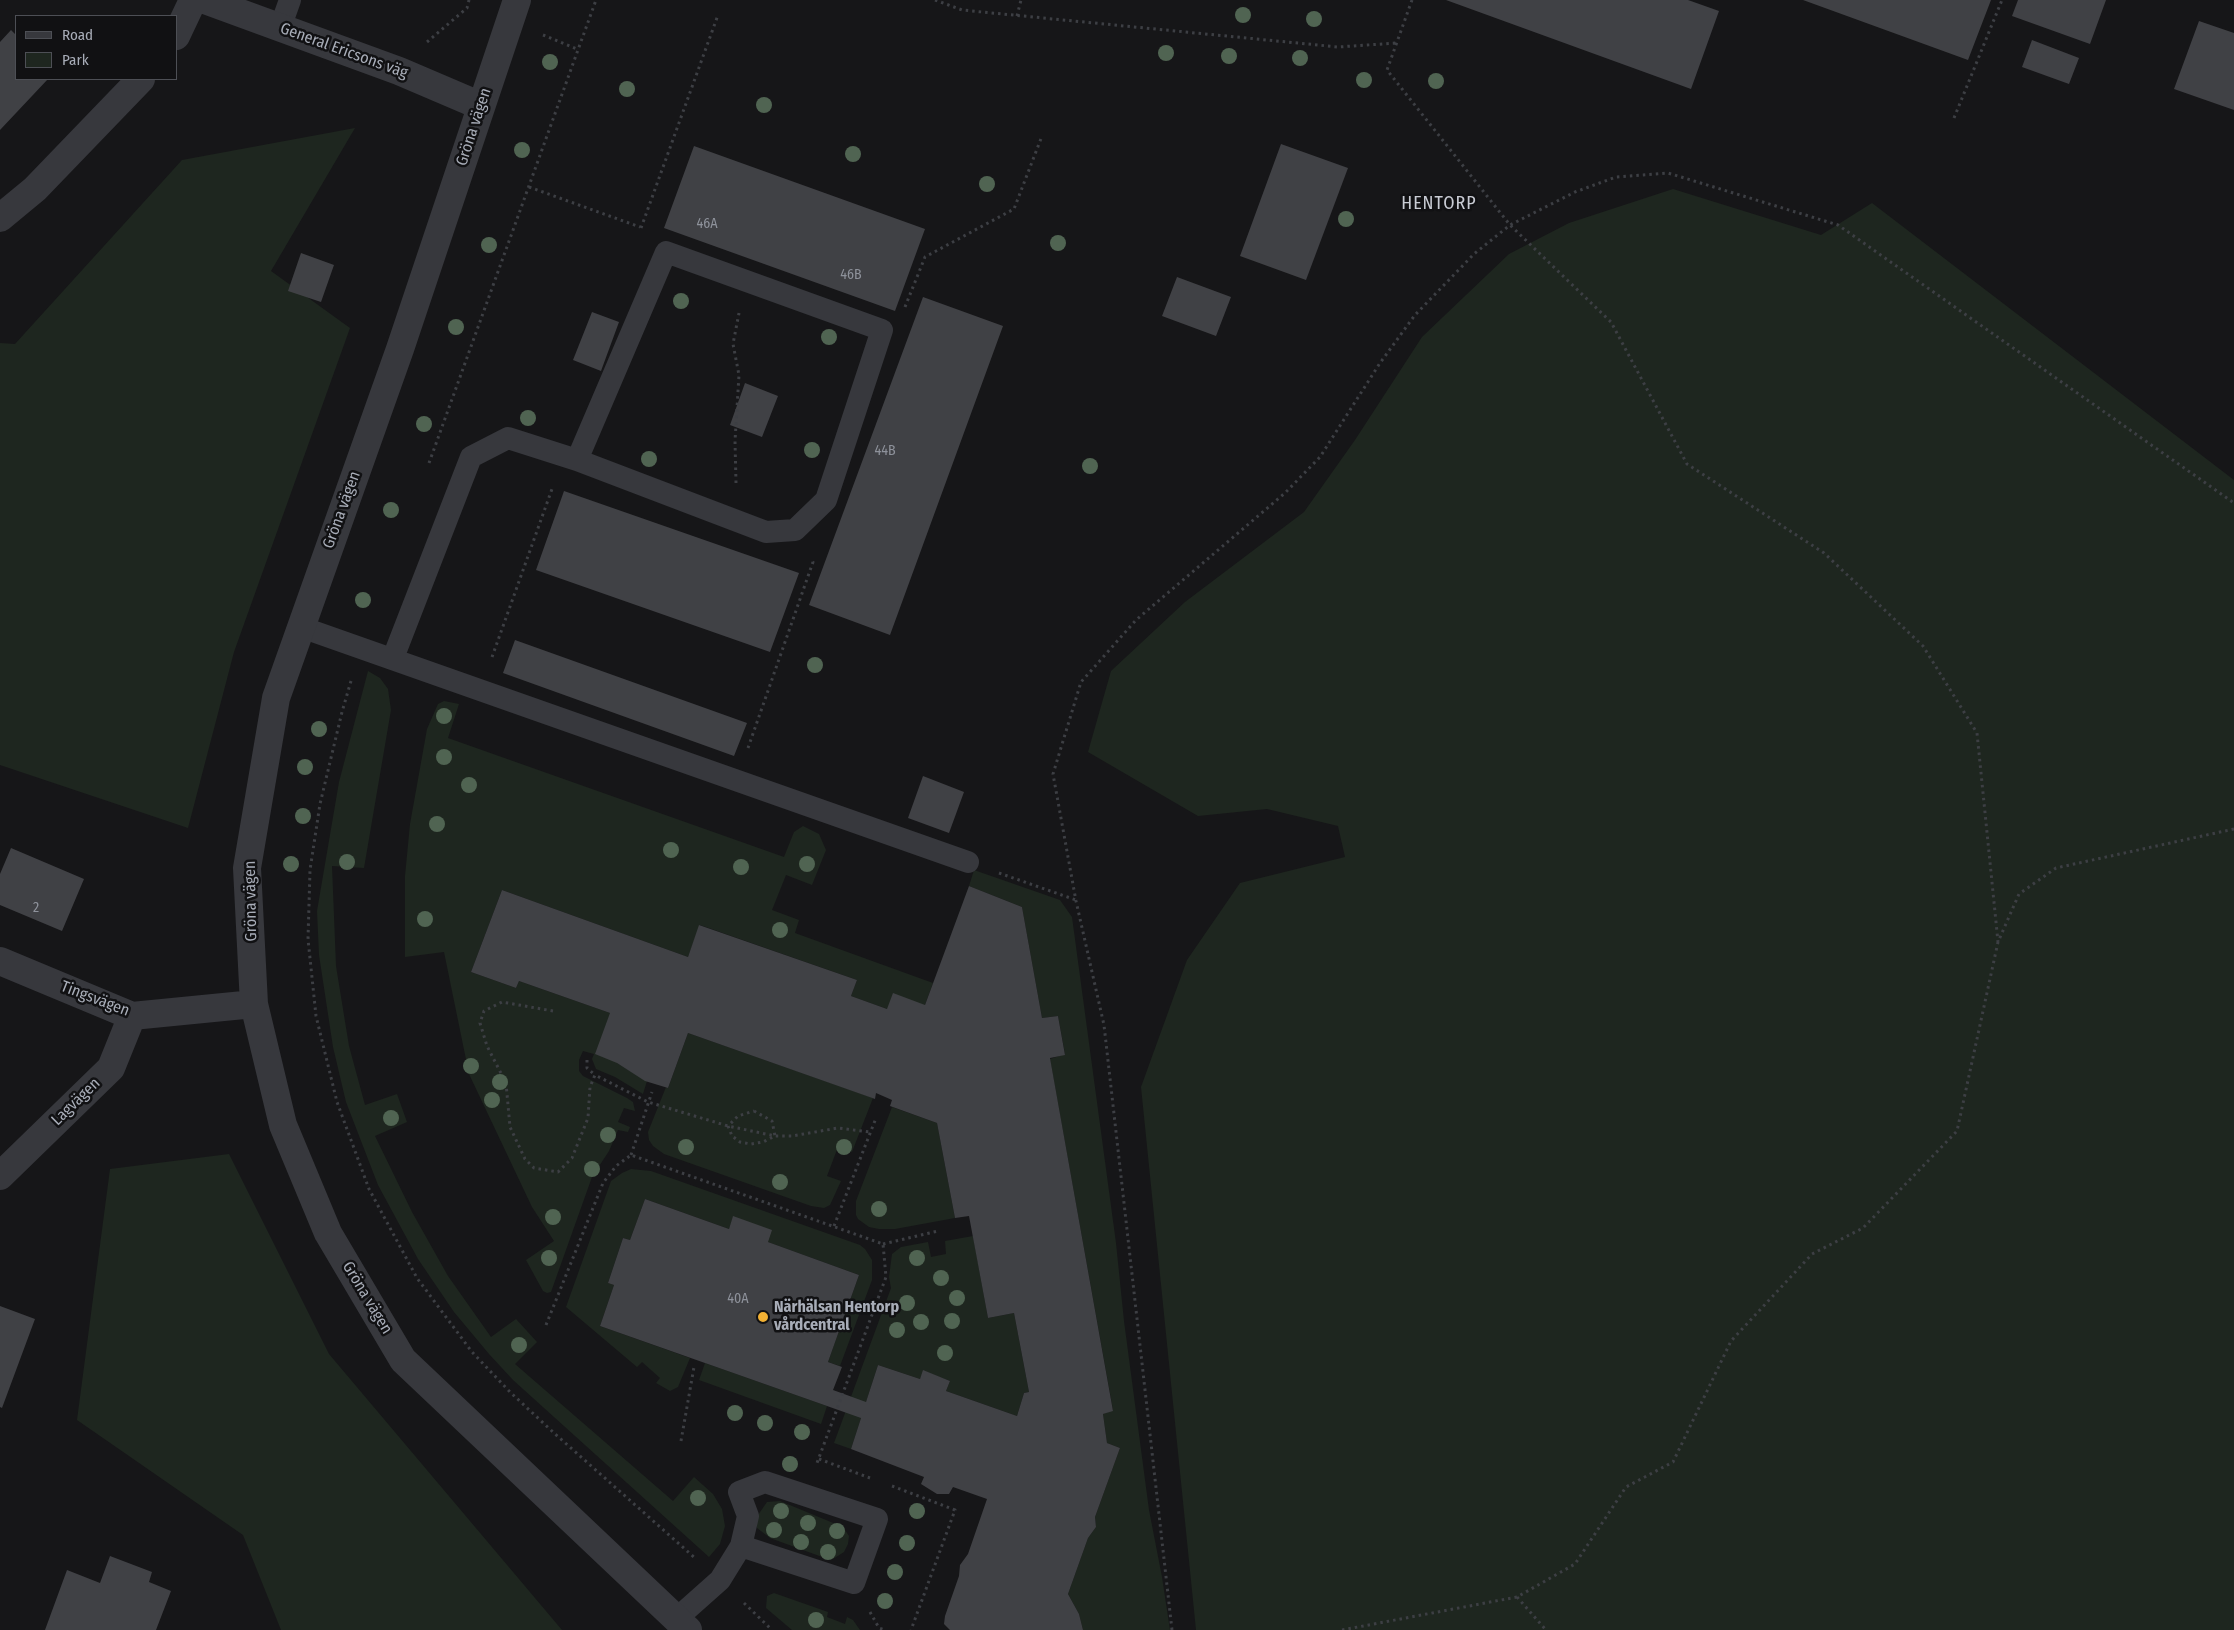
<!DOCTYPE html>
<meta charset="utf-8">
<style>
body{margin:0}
#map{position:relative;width:2234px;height:1630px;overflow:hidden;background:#161618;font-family:"Fira Sans Condensed",sans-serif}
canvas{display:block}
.legend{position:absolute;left:15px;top:15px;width:162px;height:65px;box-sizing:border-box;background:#111113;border:1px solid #4d4f55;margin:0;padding:6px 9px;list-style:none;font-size:15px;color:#a8adb8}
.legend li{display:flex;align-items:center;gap:10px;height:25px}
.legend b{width:25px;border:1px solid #4d4f55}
</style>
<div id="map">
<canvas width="2234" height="1630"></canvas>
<ul class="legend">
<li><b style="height:6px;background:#37383d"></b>Road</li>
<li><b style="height:14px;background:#1e261f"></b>Park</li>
</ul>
</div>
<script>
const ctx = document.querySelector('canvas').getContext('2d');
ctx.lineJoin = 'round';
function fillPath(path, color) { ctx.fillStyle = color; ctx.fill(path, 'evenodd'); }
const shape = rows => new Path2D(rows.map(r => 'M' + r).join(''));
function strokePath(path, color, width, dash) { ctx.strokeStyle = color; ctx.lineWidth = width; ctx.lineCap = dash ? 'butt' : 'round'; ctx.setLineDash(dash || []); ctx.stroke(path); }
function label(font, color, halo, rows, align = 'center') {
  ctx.font = font + ' "Fira Sans Condensed",sans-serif'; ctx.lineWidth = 5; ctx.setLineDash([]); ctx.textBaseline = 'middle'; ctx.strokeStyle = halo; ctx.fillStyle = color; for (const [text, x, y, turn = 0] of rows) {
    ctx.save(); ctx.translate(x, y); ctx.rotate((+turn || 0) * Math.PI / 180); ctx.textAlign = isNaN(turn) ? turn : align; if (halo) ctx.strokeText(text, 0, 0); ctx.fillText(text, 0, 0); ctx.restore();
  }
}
fillPath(shape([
 [355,128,271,271,350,328,234,652,188,828,0,765,0,343,15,344,182,160],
 [1673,189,1821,235,1872,203,2234,480,2234,1630,1196,1630,1141,1087,1187,960,1240,883,1345,857,1338,826,1267,809,1198,816,1088,752,1111,671,1185,602,1304,512,1355,440,1422,337,1509,254,1569,223],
 [368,671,380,678,388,689,391,710,364,868,332,866,336,966,349,1046,365,1105,397,1094,407,1122,375,1136,412,1212,448,1276,491,1337,516,1319,537,1342,515,1364,673,1501,694,1477,713,1494,722,1509,725,1526,720,1544,709,1557,513,1380,489,1354,454,1312,418,1259,378,1185,346,1102,333,1047,319,955,317,911,339,782],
 [444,701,459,704,448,738,784,857,794,832,803,826,819,834,826,850,812,885,786,875,772,910,799,920,795,933,933,983,925,1005,887,1009,851,996,857,980,700,925,688,957,502,890,471,972,516,988,519,981,610,1013,617,1063,647,1081,643,1094,615,1077,596,1069,592,1059,594,1054,583,1051,579,1060,579,1071,583,1076,627,1098,633,1102,635,1111,624,1108,618,1122,630,1127,628,1132,618,1130,609,1151,592,1177,551,1292,547,1293,543,1291,526,1260,554,1241,532,1207,469,1074,444,952,405,957,405,876,410,824,427,729,438,704],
 [974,870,1060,900,1072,917,1116,1243,1124,1321,1149,1510,1162,1577,1170,1630,1083,1630,1079,1614,1068,1594,1088,1538,1096,1527,1095,1517,1120,1448,1107,1443,1103,1414,1113,1410,1050,1059,1065,1054,1058,1016,1042,1018,1022,907,969,886],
 [688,1033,873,1098,852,1152,838,1147,827,1176,841,1181,830,1205,824,1208,811,1206,664,1154,653,1146,649,1140,648,1132,666,1087,668,1088],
 [892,1107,937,1123,955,1218,895,1229,879,1229,869,1227,858,1219,856,1215,856,1201],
 [229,1154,329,1354,562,1630,281,1630,243,1535,77,1420,110,1169],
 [631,1169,651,1171,860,1245,865,1249,872,1260,872,1280,840,1366,828,1362,859,1275,768,1242,733,1217,729,1229,645,1199,630,1240,623,1238,608,1283,614,1285,600,1326,690,1358,678,1387,670,1391,656,1383,660,1378,642,1362,637,1367,566,1307,611,1181,622,1173],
 [973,1236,988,1318,1014,1313,1029,1392,1024,1393,1017,1416,946,1391,950,1381,924,1371,920,1379,878,1365,851,1449,834,1443,891,1288,889,1277,892,1254,901,1247,928,1242,931,1257,946,1254,945,1241],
 [705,1363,827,1406,821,1424,699,1380],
 [780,1501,843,1527,849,1536,848,1544,844,1552,833,1559,825,1558,770,1538,757,1528,756,1518,767,1502],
 [774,1593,828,1612,827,1617,845,1624,847,1617,853,1620,860,1630,792,1630,766,1608,767,1596]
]), '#1e261f');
fillPath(shape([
 [1446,0,1688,0,1719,11,1691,89],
 [1803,0,1991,0,1968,60],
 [2018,0,2106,0,2090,44,2012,16],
 [2199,21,2234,33,2234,110,2174,89],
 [11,30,16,35,16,79,48,79,0,130,0,42],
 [2032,40,2079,58,2069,84,2022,67],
 [1281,144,1348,168,1306,280,1240,256],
 [694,146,925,229,895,311,664,228],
 [301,253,334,265,321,302,288,291],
 [1177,277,1231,297,1216,336,1162,316],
 [923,297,1003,326,890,635,809,605],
 [592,312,619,322,601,371,573,360],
 [745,383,778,396,762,437,730,425],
 [564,491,799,573,770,652,536,570],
 [515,640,747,723,734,756,503,673],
 [923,776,964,792,949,833,908,818],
 [11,848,84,879,62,931,0,905,0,874],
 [969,886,1022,907,1042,1018,1058,1016,1065,1055,1050,1058,1113,1411,1103,1414,1107,1443,1120,1448,1095,1517,1096,1527,1088,1538,1068,1594,1079,1614,1083,1630,950,1630,944,1624,945,1616,959,1576,960,1565,968,1554,987,1499,953,1487,949,1494,937,1494,921,1484,924,1477,851,1449,861,1418,600,1326,614,1285,608,1283,623,1238,630,1240,645,1199,729,1229,733,1216,772,1230,768,1242,859,1275,828,1362,842,1367,833,1390,866,1402,878,1365,920,1379,923,1370,950,1381,946,1391,1017,1416,1024,1393,1029,1392,1014,1313,988,1318,969,1216,955,1218,937,1123,890,1106,892,1100,876,1093,875,1099,688,1033,668,1088,645,1081,617,1063,595,1054,610,1013,519,981,516,988,471,972,502,890,688,957,699,925,857,980,851,996,887,1009,893,993,925,1005],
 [0,1306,35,1319,2,1408,0,1407],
 [110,1556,152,1572,149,1582,171,1591,156,1630,45,1630,67,1570,100,1583]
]), '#404145');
strokePath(shape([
 [935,0,962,10,1338,47,1397,43],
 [1412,0,1387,70,1510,225,1611,322,1687,464,1824,553,1923,646,1977,733,1998,942],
 [1017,16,1021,0],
 [543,35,577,49],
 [427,42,467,8,469,0],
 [1954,118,2002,0],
 [529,187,640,227],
 [641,228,718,15],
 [905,307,925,257,1014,209,1042,136],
 [429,463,596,0],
 [736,483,735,441,739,375,733,344,739,313],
 [492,657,552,489],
 [351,681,342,712,320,804,310,870,308,939,316,1016,337,1102,369,1189,417,1278,472,1352,510,1392,554,1433,695,1558],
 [748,748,813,562,811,559],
 [999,873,1076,900],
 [553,1011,502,1002,484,1011,480,1023,487,1046,506,1083,510,1127,525,1159,534,1168,558,1172,572,1158,588,1118,590,1087,595,1075,648,1102,728,1126,775,1136,792,1136,838,1128,870,1132],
 [587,1060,587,1068,595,1075],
 [754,1111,772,1121,775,1136,763,1142,751,1144,740,1142,732,1136,728,1126,738,1116,754,1111],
 [631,1155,652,1092],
 [834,1226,876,1118],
 [883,1244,938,1231],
 [546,1325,603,1183,616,1166,631,1155,883,1244,886,1277,817,1463],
 [681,1441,694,1367],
 [819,1459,870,1478],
 [892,1486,955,1510,911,1630],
 [1517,1597,1546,1630],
 [744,1603,772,1630],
 [870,1612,879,1628,885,1630],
 [1172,1630,1104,1025,1076,901,1053,774,1081,682,1136,620,1285,493,1320,457,1380,363,1415,315,1474,254,1510,225,1575,192,1616,177,1668,173,1838,225,2234,503],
 [1342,1630,1517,1597,1575,1564,1626,1487,1673,1462,1731,1341,1812,1254,1863,1228,1957,1131,1998,942,2019,894,2056,868,2234,829]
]), '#3d3f44', 3, [2.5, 4]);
strokePath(shape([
 [280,28,290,0],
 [301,627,968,862],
 [393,658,471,457,508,438,577,460,766,532,795,530,826,500,882,330,666,252,577,460],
 [675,1620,720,1580,741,1546,748,1516,739,1492,765,1482,877,1519,854,1583,741,1546]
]), '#37383d', 22);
strokePath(shape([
 [205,0,399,71,481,106],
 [517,0,400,349,276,698,247,868,254,1004,283,1125,328,1233,403,1360,688,1630],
 [176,36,193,0],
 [0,218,35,189,141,79],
 [0,961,132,1016,254,1004],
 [0,1176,111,1068,132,1016]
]), '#37383d', 28);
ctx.fillStyle = '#506452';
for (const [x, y] of [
 [1243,15],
 [1314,19],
 [1166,53],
 [1229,56],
 [1300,58],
 [550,62],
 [1364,80],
 [1436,81],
 [627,89],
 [764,105],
 [522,150],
 [853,154],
 [987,184],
 [1346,219],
 [1058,243],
 [489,245],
 [681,301],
 [456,327],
 [829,337],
 [528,418],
 [424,424],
 [812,450],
 [649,459],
 [1090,466],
 [391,510],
 [363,600],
 [815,665],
 [444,716],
 [319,729],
 [444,757],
 [305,767],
 [469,785],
 [303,816],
 [437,824],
 [671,850],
 [347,862],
 [291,864],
 [807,864],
 [741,867],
 [425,919],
 [780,930],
 [471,1066],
 [500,1082],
 [492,1100],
 [391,1118],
 [608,1135],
 [686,1147],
 [844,1147],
 [592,1169],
 [780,1182],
 [879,1209],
 [553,1217],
 [549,1258],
 [917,1258],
 [941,1278],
 [957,1298],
 [907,1303],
 [952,1321],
 [921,1322],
 [897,1330],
 [519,1345],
 [945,1353],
 [735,1413],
 [765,1423],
 [802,1432],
 [790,1464],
 [698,1498],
 [781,1511],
 [917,1511],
 [808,1523],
 [774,1530],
 [837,1531],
 [801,1542],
 [907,1543],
 [828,1552],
 [895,1572],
 [885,1601],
 [816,1620]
]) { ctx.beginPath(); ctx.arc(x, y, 8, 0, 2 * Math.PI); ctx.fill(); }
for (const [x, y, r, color] of [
 [763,1317,6,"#f2b134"]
]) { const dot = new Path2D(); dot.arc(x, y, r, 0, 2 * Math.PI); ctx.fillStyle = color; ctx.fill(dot); strokePath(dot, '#111113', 2); }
label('14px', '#8e929b', null, [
 ["46A",707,224],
 ["46B",851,275],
 ["44B",885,451],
 ["2",36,908],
 ["40A",738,1299]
]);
label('16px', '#a8adb8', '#111113', [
 ["General Ericsons väg",344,51,20],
 ["Gröna vägen",474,127,-72],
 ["Gröna vägen",342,510,-70],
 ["Gröna vägen",251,901,-91],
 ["Tingsvägen",95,999,21],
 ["Lagvägen",76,1102,-44],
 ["Gröna vägen",367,1298,59]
]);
label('bold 16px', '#a8adb8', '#111113', [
 ["Närhälsan Hentorp",774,1308],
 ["vårdcentral",774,1326]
], 'left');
ctx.letterSpacing = '1px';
label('18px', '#c9ccd4', '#111113', [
 ["HENTORP",1439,204]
]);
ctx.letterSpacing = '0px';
</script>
